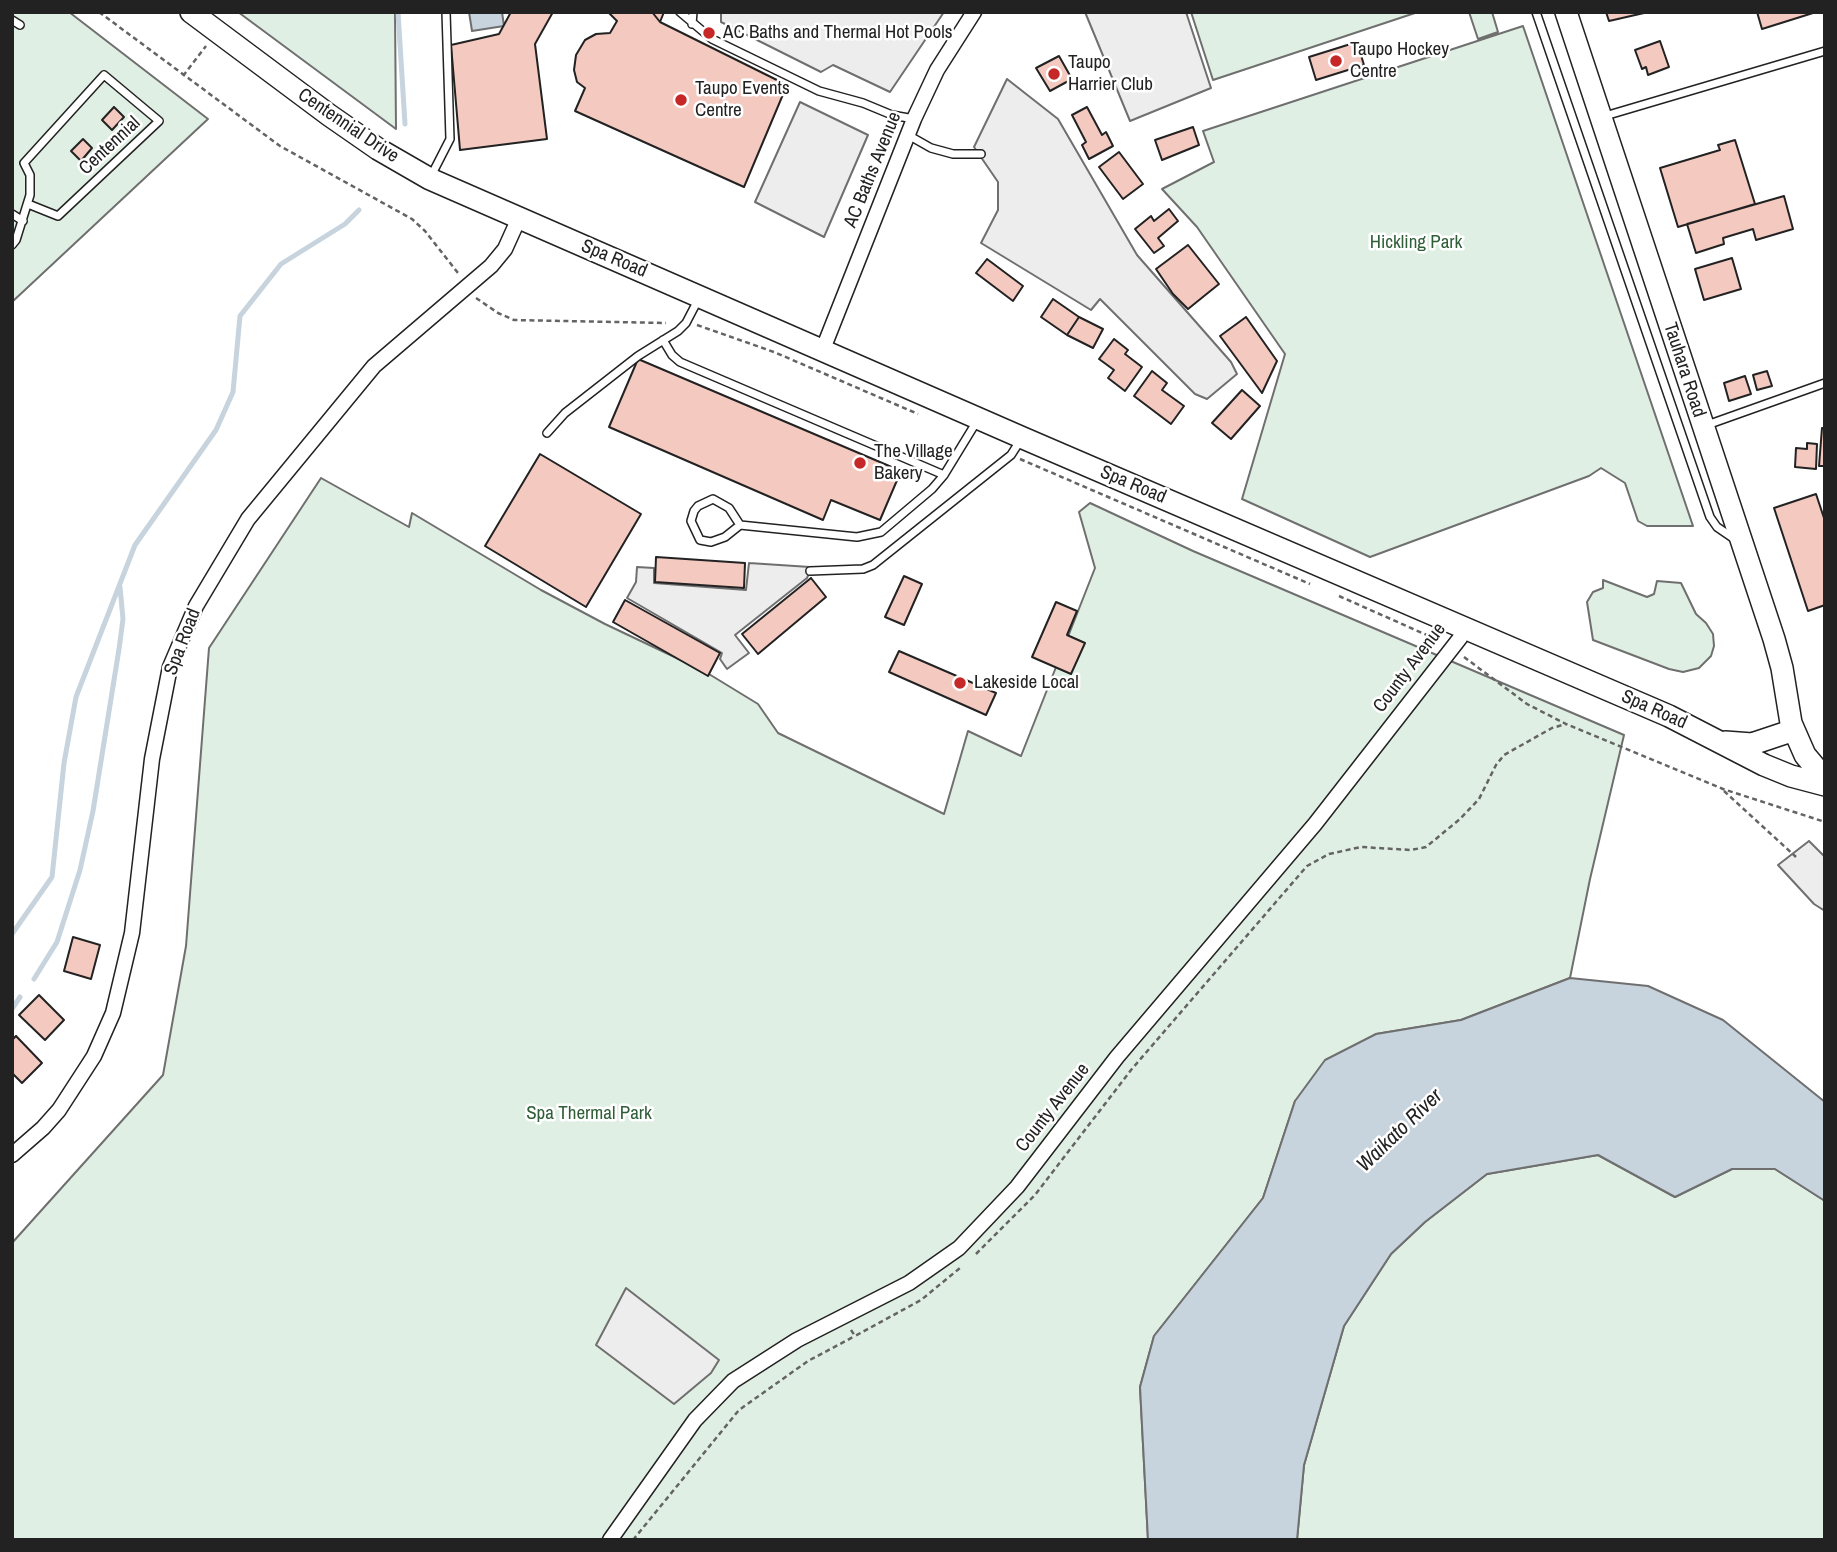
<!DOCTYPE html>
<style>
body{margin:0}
#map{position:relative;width:1837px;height:1552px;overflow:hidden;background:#fff;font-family:"Archivo Narrow",sans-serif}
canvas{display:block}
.frame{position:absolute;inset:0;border:14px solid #222;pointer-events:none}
</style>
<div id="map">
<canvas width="1837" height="1552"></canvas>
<div class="frame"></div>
</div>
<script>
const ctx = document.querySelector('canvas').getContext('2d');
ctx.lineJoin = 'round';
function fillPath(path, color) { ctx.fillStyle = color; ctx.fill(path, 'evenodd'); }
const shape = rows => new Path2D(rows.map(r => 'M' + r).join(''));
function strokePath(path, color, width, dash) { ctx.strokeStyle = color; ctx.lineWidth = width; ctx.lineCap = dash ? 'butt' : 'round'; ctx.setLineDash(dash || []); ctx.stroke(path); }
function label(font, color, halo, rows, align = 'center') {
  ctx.font = font + ' "Archivo Narrow",sans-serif'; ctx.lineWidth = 5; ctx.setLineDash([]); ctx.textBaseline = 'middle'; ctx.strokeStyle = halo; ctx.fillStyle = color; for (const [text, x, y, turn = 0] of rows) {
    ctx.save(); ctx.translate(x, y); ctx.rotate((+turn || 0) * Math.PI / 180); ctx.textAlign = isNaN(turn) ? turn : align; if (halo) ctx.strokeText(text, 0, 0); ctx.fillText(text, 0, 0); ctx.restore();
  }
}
const green = shape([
 [12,12,69,12,208,119,12,302,12,12],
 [239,12,395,12,396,129,238,12,239,12],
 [1191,12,1418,12,1213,80,1191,12],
 [1469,12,1492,12,1498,32,1478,39,1469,12],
 [1523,26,1693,526,1647,526,1638,521,1625,483,1601,468,1589,476,1370,557,1242,499,1285,354,1197,227,1162,189,1214,162,1203,131,1523,26],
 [321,478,409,527,412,513,541,590,605,624,704,671,758,704,778,733,944,814,968,731,1021,756,1095,568,1079,512,1090,503,1193,551,1624,735,1590,879,1570,978,1461,1020,1376,1034,1295,1101,1263,1198,1154,1336,1140,1387,1148,1540,12,1540,12,1243,163,1075,186,946,209,648,321,478],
 [1603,580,1647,597,1654,594,1657,581,1681,583,1696,614,1706,623,1713,634,1714,646,1711,656,1699,668,1683,672,1669,669,1593,640,1587,602,1593,592,1603,588,1603,580],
 [1598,1155,1675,1197,1732,1169,1775,1169,1825,1201,1825,1540,1297,1540,1304,1465,1344,1326,1391,1254,1425,1222,1487,1174,1598,1155]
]);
fillPath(green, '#e0efe3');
strokePath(green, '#6f6f6f', 2);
const parking = shape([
 [721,12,944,12,890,92,833,65,821,72,721,22,721,12],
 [1085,12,1186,12,1211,88,1130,121,1085,12],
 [1007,79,1058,119,1137,255,1231,362,1237,374,1207,399,1195,394,1100,299,1091,310,981,243,998,210,998,182,974,147,1007,79],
 [800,102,868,135,824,237,755,202,800,102],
 [749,563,810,567,810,571,807,578,735,635,749,653,727,669,720,659,722,653,627,598,636,582,637,567,654,568,654,583,746,590,749,563],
 [1809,841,1825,857,1825,911,1814,904,1778,865,1809,841],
 [626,1288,719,1360,711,1373,674,1404,596,1345,626,1288]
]);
fillPath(parking, '#ededed');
strokePath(parking, '#6f6f6f', 2);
const water = shape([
 [469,12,502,12,504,26,472,31,469,12],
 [1570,978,1648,986,1723,1020,1825,1102,1825,1201,1775,1169,1732,1169,1675,1197,1598,1155,1487,1174,1425,1222,1391,1254,1344,1326,1304,1465,1297,1540,1148,1540,1140,1387,1154,1336,1263,1198,1295,1101,1325,1060,1376,1034,1461,1020,1570,978]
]);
fillPath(water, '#c7d3dd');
strokePath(water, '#6f6f6f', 2);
strokePath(shape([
 [398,12,405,124],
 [12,934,52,877,64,763,76,697,135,545,216,430,233,392,240,316,281,264,345,224,359,210],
 [34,979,57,942,80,870,93,811,119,649,123,619,120,587],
 [12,1009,20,997]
]), '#c7d3dd', 5);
const building = shape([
 [511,12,553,12,535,44,547,139,460,150,451,45,499,34,511,12],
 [608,12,652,12,660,22,787,85,744,187,575,111,585,88,577,82,574,70,576,55,585,40,596,34,610,33,617,21,608,12],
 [652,12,664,12,660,22,652,12],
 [1606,12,1644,12,1644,13,1609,21,1606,12],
 [1757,12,1813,12,1813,13,1762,29,1757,12],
 [1660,41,1669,67,1648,75,1646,67,1642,69,1635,50,1660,41],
 [1357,42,1364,65,1316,80,1309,57,1357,42],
 [1059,56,1072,79,1050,91,1036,68,1059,56],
 [114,107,124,117,112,130,102,120,114,107],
 [1087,107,1102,135,1106,132,1113,146,1089,159,1082,145,1086,142,1072,115,1087,107],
 [1193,127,1199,145,1162,160,1155,140,1193,127],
 [83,139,92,148,81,161,71,151,83,139],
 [1735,140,1755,204,1678,227,1660,168,1720,150,1718,145,1735,140],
 [1119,152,1143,184,1123,199,1099,167,1119,152],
 [1784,196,1793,229,1756,240,1753,229,1723,238,1724,244,1696,253,1687,224,1784,196],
 [1169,209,1178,221,1158,238,1164,246,1154,253,1135,229,1151,216,1154,221,1169,209],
 [1188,245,1219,284,1188,309,1173,294,1156,269,1188,245],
 [1732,258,1741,289,1704,300,1695,269,1732,258],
 [987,259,1023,286,1013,301,976,273,987,259],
 [1053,299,1079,317,1067,335,1041,317,1053,299],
 [1079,317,1103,329,1093,348,1067,335,1079,317],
 [1246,317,1277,361,1262,393,1220,336,1246,317],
 [1114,339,1128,350,1125,354,1142,367,1125,391,1108,378,1114,370,1099,359,1114,339],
 [638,359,901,471,880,520,831,500,823,520,609,427,638,359],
 [1152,371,1167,383,1162,390,1184,406,1171,424,1134,396,1152,371],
 [1767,371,1772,386,1757,390,1753,375,1767,371],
 [1745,376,1751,394,1729,401,1724,383,1745,376],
 [1242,390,1260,406,1231,439,1212,423,1242,390],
 [1822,428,1825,428,1825,466,1819,466,1822,428],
 [1807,443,1817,444,1816,469,1795,467,1796,448,1807,449,1807,443],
 [540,454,641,514,586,607,485,546,540,454],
 [1816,494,1825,521,1825,605,1808,611,1774,508,1816,494],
 [656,557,745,563,744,588,655,582,656,557],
 [904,576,922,584,904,625,885,617,904,576],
 [811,578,826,597,758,654,742,634,811,578],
 [625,600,720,653,708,676,613,622,625,600],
 [1056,602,1077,611,1067,635,1085,643,1071,674,1032,657,1056,602],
 [899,651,996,693,986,715,889,672,899,651],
 [73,937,100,945,91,979,64,971,73,937],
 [39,995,64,1020,45,1040,19,1015,39,995],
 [16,1036,42,1063,22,1083,12,1073,12,1040,16,1036]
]);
fillPath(building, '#f3c9c0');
strokePath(building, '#222', 2);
const service = shape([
 [680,12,712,39,819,91,863,103,892,115,914,119],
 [1536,12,1710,517,1717,527,1736,540],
 [12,20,20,25],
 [692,24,693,12],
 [1605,116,1825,51],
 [908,135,931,148,953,154,981,154],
 [430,178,450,139,446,12],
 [12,214,23,221],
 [12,245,16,240,30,195,30,175,24,163,104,75,159,121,58,216,28,204],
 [663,340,672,355,680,362,944,475],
 [1707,425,1825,383],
 [547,433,565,413,638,356,678,331,686,323,698,300],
 [740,525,729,508,713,499,698,506,694,511,691,521,700,540,711,542,725,537,740,525,857,537,881,532,932,489,944,475,977,421],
 [810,571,863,569,873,565,1011,455,1020,441]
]);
const minor = shape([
 [823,349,914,119,937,70,974,12],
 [12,1155,43,1128,59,1110,94,1056,113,1013,132,933,152,759,170,667,196,606,248,519,374,366,491,266,505,249,519,218],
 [610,1540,695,1420,733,1381,797,1340,909,1283,959,1248,1017,1187,1117,1057,1315,824,1460,638,1464,627]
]);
const secondary = shape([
 [191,12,329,115,378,149,430,179,1023,438,1669,716,1764,765,1791,776,1825,785],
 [1566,12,1774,639,1782,668,1791,723,1805,755,1825,779],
 [1725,742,1752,744,1794,730]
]);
strokePath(service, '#222', 10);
strokePath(minor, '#222', 17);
strokePath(secondary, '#222', 24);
strokePath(shape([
 [99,12,280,146,412,219,425,231,458,273],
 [183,76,206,46],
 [476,298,498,313,514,320,666,323],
 [697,325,774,352,918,414],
 [1020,459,1310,584],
 [1339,596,1438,640],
 [1464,657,1527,704,1566,724,1723,789,1825,822],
 [1724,791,1796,857],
 [976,1254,1035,1195,1131,1070,1307,866,1329,854,1361,847,1411,850,1426,847,1460,819,1479,799,1496,765,1504,755,1552,728,1566,724],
 [851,1330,855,1336,921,1300,960,1268],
 [633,1540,739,1410,808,1361,855,1336]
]), '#646464', 2.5, [5, 3.5]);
strokePath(service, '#fff', 7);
strokePath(minor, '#fff', 14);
strokePath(secondary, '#fff', 21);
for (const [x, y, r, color] of [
 [709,33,7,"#c62828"],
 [1336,61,7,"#c62828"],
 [1054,74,7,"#c62828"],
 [681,100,7,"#c62828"],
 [860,463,7,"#c62828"],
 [960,683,7,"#c62828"]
]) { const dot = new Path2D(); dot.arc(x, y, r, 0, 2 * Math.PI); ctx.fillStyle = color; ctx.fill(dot); strokePath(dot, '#fff', 2.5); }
label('19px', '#222', '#fff', [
 ["AC Baths and Thermal Hot Pools",723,33],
 ["Taupo Hockey",1350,50],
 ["Centre",1350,72],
 ["Taupo",1068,63],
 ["Harrier Club",1068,85],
 ["Taupo Events",695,89],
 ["Centre",695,111],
 ["The Village",874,452],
 ["Bakery",874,474],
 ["Lakeside Local",974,683]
], 'left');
label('19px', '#222', '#fff', [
 ["Centennial Drive",348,126,34],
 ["Centennial",110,146,-43],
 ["AC Baths Avenue",873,170,-68],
 ["Spa Road",614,259,23],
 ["Tauhara Road",1684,370,72],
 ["Spa Road",1133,485,23],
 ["Spa Road",183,642,-69],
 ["County Avenue",1410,668,-53],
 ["Spa Road",1654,710,24],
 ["County Avenue",1053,1108,-52]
]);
label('19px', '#2f5e38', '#fff', [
 ["Hickling Park",1416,243],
 ["Spa Thermal Park",589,1114]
]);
label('italic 21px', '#222', '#fff', [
 ["Waikato River",1400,1131,-44]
]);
</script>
